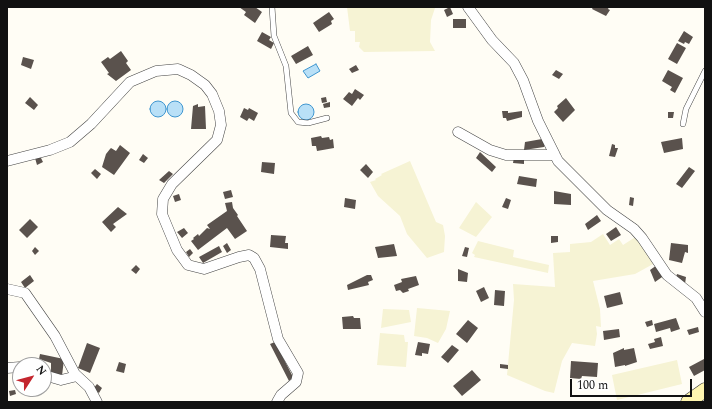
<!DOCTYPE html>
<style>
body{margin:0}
#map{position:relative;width:712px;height:409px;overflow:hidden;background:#fffdf5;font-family:Spectral,serif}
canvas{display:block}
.frame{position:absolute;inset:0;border:8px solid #111;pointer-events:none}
.north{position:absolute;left:12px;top:357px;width:40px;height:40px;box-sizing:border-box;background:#fff;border:1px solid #a0a0a0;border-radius:50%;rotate:54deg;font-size:11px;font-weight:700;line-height:16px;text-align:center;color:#111}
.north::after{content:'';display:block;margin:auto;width:14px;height:18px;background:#c4262e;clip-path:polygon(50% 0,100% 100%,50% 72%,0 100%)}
.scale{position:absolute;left:570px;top:379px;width:122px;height:18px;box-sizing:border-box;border:2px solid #111;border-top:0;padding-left:5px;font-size:12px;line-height:14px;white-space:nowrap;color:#111;-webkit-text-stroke:3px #fff;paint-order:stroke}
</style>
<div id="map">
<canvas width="712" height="409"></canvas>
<div class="frame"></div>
<div class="north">N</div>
<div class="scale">100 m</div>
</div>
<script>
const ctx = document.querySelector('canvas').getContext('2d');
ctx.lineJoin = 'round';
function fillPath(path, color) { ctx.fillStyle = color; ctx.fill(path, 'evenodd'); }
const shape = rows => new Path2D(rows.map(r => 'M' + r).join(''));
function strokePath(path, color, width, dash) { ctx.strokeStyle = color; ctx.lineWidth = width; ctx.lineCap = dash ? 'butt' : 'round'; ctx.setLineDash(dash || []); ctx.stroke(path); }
fillPath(shape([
 [347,7,435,8,431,20,430,42,435,51,364,52,359,47,360,42,355,42,355,31,350,31],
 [410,161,436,222,443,225,445,236,444,252,427,258,407,234,400,216,378,196,370,182,376,180,375,179,382,175,381,174],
 [476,202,492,217,476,237,459,228],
 [603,234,610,245,619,239,623,245,637,236,655,263,635,274,593,281,600,309,601,327,596,326,597,334,595,346,572,343,562,361,554,393,545,391,507,375,514,300,513,284,555,287,553,253,570,252,570,244,591,242],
 [478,241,514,250,513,257,549,265,548,273,474,257,475,255,472,253],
 [417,308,450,311,446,329,438,343,427,338,414,336],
 [383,309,409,310,411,322,381,328],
 [380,333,404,335,405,342,408,342,406,367,377,365],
 [677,360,682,384,617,400,612,375]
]), '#f6f3d4');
const water = shape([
 [316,64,320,71,308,78,303,71,316,64],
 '167 109a8 8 0 1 1 16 0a8 8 0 1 1-16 0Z',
 '150 109a8 8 0 1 1 16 0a8 8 0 1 1-16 0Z',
 '298 112a8 8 0 1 1 16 0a8 8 0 1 1-16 0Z'
]);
fillPath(water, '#b9e0f7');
strokePath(water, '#3f96cf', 1);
fillPath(shape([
 [239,7,255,7,262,12,255,23,244,15,246,12],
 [450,7,453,14,447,17,444,10],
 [593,7,609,7,608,9,610,10,606,16,592,9],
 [329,12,334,19,331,21,332,24,319,32,313,23],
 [453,19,466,19,466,28,453,28],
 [684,31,693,37,689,44,685,42,684,44,678,41],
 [262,32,271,37,269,40,274,43,271,49,257,41],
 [677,43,686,48,677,64,668,59],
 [308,46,313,55,296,64,291,56],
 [121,51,128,61,126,63,131,70,116,81,107,74,109,73,101,62,108,57,110,59],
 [23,57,34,60,31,69,21,65],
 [356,65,359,70,352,73,349,69],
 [556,70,563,74,559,79,552,75],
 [668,70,683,78,675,93,670,90,672,87,662,81],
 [355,89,364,95,360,100,358,98,352,106,343,99,349,92,352,94],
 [30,97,38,105,34,110,25,103],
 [326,97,327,102,322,103,321,98],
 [566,98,575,110,563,122,554,112,558,108,557,106],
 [330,102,330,107,324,108,323,104],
 [198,104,198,107,205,106,206,129,191,129,193,106],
 [244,108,248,110,249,108,258,113,254,121,249,118,247,121,240,117],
 [502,111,508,111,508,113,522,111,522,117,507,121,506,118,503,118],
 [668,112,674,112,673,118,668,118],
 [321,136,322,138,329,137,330,140,333,139,334,148,317,151,316,146,312,146,311,138],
 [682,138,683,149,664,153,661,142],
 [542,139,545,145,544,147,524,150,525,142],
 [612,144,615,145,615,148,618,148,615,157,609,156],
 [120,145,130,153,114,175,102,167,106,154,110,149,111,148,116,151],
 [480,152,496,167,492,172,476,158],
 [143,154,148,158,144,163,139,160],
 [40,156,43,162,37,165,35,158],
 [514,157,524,158,524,164,513,163],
 [262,162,275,163,274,174,261,172],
 [366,164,373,172,368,178,360,170],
 [689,167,695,171,682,188,676,184],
 [95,169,101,174,97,179,91,173],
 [169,171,173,174,164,183,159,180],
 [519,176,537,179,536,187,517,184],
 [231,190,233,197,225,199,223,192],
 [554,191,571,194,571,205,554,204],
 [179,194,181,200,175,202,173,196],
 [630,197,634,198,633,206,629,205],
 [345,198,356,200,355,209,344,207],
 [506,198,511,200,508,209,502,207],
 [232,202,233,208,238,215,237,216,247,231,235,239,227,228,198,250,191,241,194,239,193,238,198,234,199,236,207,228,210,229,207,225,227,211,225,203],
 [118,207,127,214,113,224,116,227,111,232,102,222],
 [597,215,601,221,588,230,585,224],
 [30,219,38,227,27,238,19,230],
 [616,227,621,235,611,241,606,234],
 [184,228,188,233,182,238,177,232],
 [271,235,286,236,285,243,288,243,288,249,270,247],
 [551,236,558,236,558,242,551,243],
 [227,243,231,250,227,253,223,246],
 [671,243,688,245,688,253,685,252,682,263,669,260],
 [394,244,397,256,378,258,375,247],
 [219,246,222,252,203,263,199,257],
 [35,247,39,251,35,255,32,251],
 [465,247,469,248,467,257,462,256],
 [190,249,193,253,189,257,186,252],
 [136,265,140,269,136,274,131,270],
 [657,265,665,275,655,282,650,270],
 [458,269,468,273,467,282,458,281],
 [677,274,686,277,685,284,675,281],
 [30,275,34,281,25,288,21,282],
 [367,275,371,275,373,280,368,282,369,285,348,290,347,285],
 [416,276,419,285,408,289,409,291,403,293,400,290,396,291,394,285,402,282,401,279],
 [484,287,489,298,481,302,476,291],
 [495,290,505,291,504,306,494,305],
 [620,292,623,304,607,308,604,296],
 [353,316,354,318,360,318,361,329,343,329,342,317],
 [676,318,680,329,671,332,670,328,656,332,654,324],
 [468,320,478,328,467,343,456,334],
 [652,320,653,325,647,327,645,322],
 [698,327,699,332,689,335,687,330],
 [619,329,620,337,604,340,603,331],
 [661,337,663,346,650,349,648,344,655,342,654,339],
 [275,342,293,377,289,381,270,344],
 [418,342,430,344,428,354,422,353,422,356,415,355],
 [87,343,100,348,90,373,78,368],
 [452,345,459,350,448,363,441,357],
 [624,348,624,350,634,348,637,362,625,366,625,365,615,367,613,353],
 [40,354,64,359,62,376,51,374,51,363,39,359],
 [704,359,705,370,694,376,689,367],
 [571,361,598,363,597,377,582,376,581,379,570,378],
 [119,362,126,364,124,373,116,371],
 [500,364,508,365,508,369,500,368],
 [472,370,481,380,462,396,453,386],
 [97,384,102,388,99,393,93,389],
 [15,390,16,394,10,396,9,391]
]), '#5a524d');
const service = shape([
 [272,7,274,36,286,66,291,113,298,122,308,123,327,118],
 [683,124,686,109,705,71]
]);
const minor = shape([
 [468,7,492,40,514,63,523,80,538,121,558,161,607,210,634,229,642,238,667,275,696,298,705,312],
 [458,132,490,150,506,155,555,155],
 [7,161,50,150,70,142,91,124,130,82,156,71,178,69,191,75,205,85,212,94,219,111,221,125,217,140,172,184,163,199,162,214,177,250,188,265,204,269,239,257,249,255,254,258,260,269,278,339,298,373,296,382,281,395,277,402],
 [7,289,25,293,55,336,75,374,89,387,97,402],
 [7,368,20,367],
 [44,375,61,380,77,376]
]);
const secondary = shape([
 [688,402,705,390]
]);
strokePath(service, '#444', 6);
strokePath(minor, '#444', 11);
strokePath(secondary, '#333', 15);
strokePath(service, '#fff', 5);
strokePath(minor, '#fff', 10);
strokePath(secondary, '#fff6b0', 14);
</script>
